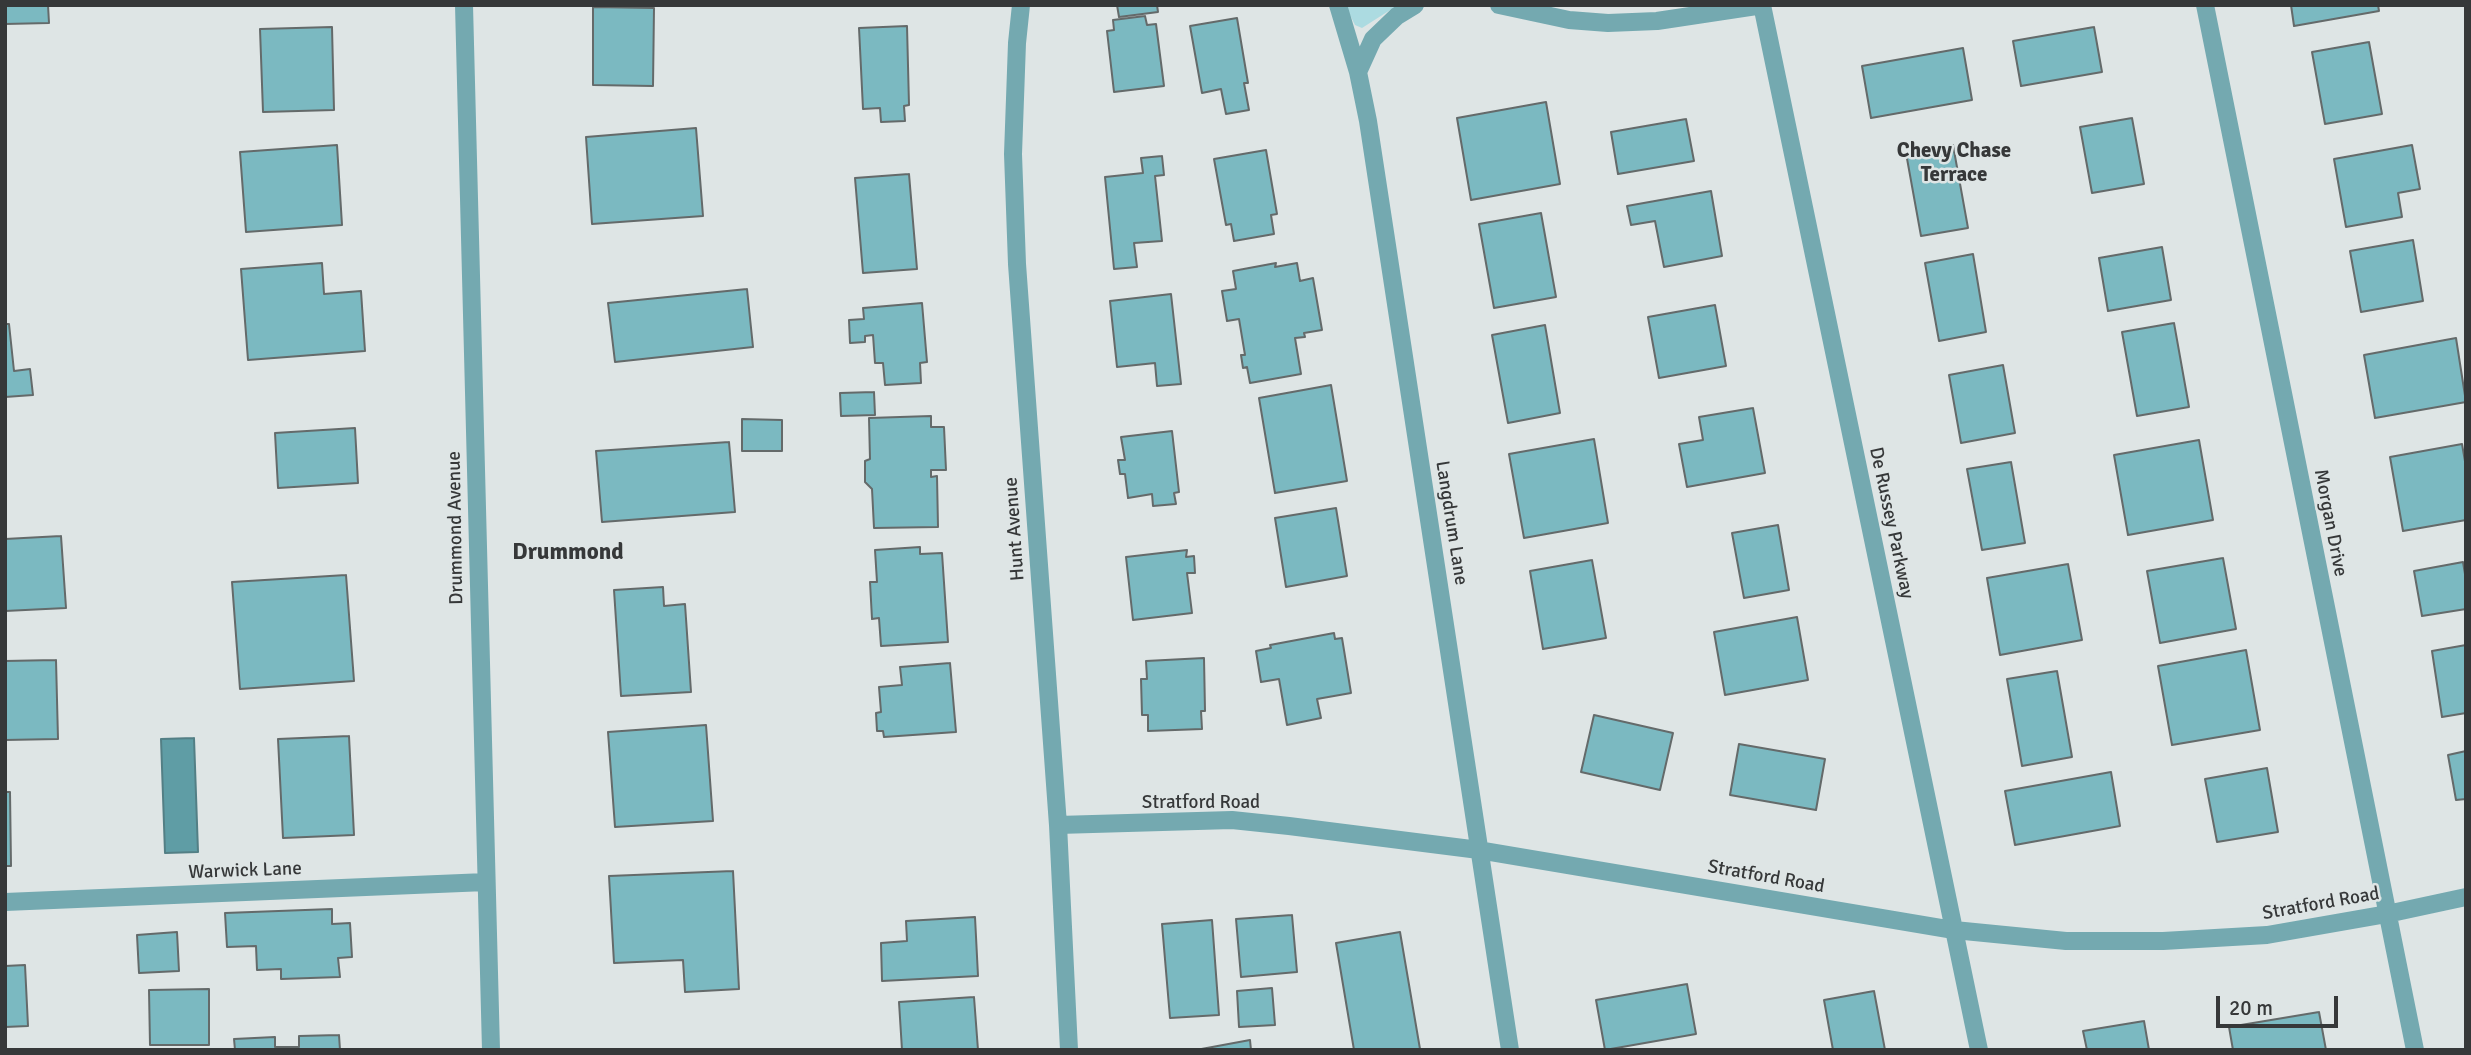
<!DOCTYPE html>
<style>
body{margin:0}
#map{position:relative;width:2471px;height:1055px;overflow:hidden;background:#dee5e5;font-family:Signika,sans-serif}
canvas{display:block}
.frame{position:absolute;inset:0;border:7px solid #363839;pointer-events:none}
.scale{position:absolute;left:2216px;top:996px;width:122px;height:32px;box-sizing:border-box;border:4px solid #363839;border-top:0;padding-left:9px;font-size:21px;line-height:24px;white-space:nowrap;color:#363839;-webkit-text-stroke:5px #dee5e5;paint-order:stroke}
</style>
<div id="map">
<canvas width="2471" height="1055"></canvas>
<div class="frame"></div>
<div class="scale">20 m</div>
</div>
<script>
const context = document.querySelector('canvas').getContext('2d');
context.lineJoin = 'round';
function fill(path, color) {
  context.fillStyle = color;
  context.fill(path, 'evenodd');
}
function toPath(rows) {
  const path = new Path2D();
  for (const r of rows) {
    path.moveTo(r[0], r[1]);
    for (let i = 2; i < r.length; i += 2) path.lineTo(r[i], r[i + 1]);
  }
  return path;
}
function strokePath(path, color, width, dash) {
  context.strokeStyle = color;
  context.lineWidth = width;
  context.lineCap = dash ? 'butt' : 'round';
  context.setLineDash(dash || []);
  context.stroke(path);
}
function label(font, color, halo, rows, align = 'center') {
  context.font = font + ' Signika,sans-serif';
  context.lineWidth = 5;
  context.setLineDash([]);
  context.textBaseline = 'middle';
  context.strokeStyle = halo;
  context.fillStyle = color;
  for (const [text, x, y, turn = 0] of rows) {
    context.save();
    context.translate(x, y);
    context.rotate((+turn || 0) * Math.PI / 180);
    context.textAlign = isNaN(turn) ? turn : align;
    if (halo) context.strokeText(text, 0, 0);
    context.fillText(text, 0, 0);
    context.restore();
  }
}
const green = toPath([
 [1345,5,1398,5,1362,28,1355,25]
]);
const water = toPath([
 [194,738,198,852,165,853,161,739,194,738]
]);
const building = toPath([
 [5,5,48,5,49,23,5,24,5,5],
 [1117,5,1157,5,1158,12,1119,17,1117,5],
 [2291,5,2378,5,2379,11,2294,26,2291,5],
 [593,7,654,8,653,86,593,85,593,7],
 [1145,16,1147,25,1156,24,1164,86,1114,92,1107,31,1114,30,1113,20,1145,16],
 [1237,18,1248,83,1244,83,1249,110,1226,114,1221,89,1202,93,1190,26,1237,18],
 [907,26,909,105,904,106,905,121,881,122,880,108,863,109,859,28,907,26],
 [332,27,334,110,263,112,260,29,332,27],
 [2094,27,2102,72,2021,86,2013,41,2094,27],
 [2369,42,2382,114,2325,124,2312,52,2369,42],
 [1963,48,1972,100,1871,118,1862,66,1963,48],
 [1546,102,1560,184,1471,200,1457,118,1546,102],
 [2132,118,2144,184,2092,193,2080,127,2132,118],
 [1686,119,1694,161,1618,174,1611,132,1686,119],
 [696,128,703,216,592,224,586,137,696,128],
 [337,145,342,225,246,232,240,152,337,145],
 [1953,145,1968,228,1921,236,1906,153,1953,145],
 [2412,145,2420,189,2398,193,2402,217,2346,227,2334,159,2412,145],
 [1266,150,1277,214,1271,215,1274,234,1234,241,1231,224,1226,225,1214,159,1266,150],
 [1162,156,1164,175,1155,176,1162,241,1134,243,1137,267,1114,269,1105,177,1143,173,1141,158,1162,156],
 [909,174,917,269,863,273,855,178,909,174],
 [1711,191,1722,256,1664,267,1655,221,1631,225,1627,206,1711,191],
 [1541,213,1556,297,1494,308,1479,224,1541,213],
 [2413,240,2423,301,2361,312,2350,251,2413,240],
 [2162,247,2171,300,2108,311,2099,258,2162,247],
 [1973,254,1986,332,1939,341,1925,263,1973,254],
 [322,263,324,294,361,291,365,351,248,360,241,269,322,263],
 [1276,263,1275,267,1297,263,1300,281,1313,278,1322,330,1304,333,1305,337,1295,338,1301,374,1250,383,1247,367,1243,368,1241,355,1245,355,1239,319,1227,321,1222,291,1236,289,1233,271,1276,263],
 [747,289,753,347,615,362,608,303,747,289],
 [1171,294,1181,384,1157,386,1155,363,1117,367,1110,301,1171,294],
 [922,303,927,362,920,363,921,383,885,385,883,363,875,363,873,335,865,336,865,342,850,343,849,320,864,319,863,308,922,303],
 [1715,305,1726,366,1659,378,1648,317,1715,305],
 [2174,323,2189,407,2137,416,2122,332,2174,323],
 [5,324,9,324,14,371,30,369,33,395,5,397,5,324],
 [1545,325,1560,413,1508,423,1492,335,1545,325],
 [2456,338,2466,402,2375,418,2364,355,2456,338],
 [2003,365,2015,433,1961,443,1949,375,2003,365],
 [1331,385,1347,481,1275,493,1259,398,1331,385],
 [874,392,875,415,841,416,840,393,874,392],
 [1753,408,1765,473,1687,487,1679,444,1703,440,1699,417,1753,408],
 [931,416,931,427,944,427,946,470,931,470,931,477,937,476,938,527,874,528,872,489,865,482,865,461,870,459,869,418,931,416],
 [742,419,782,420,782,451,742,451,742,419],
 [355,428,358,483,278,488,275,433,355,428],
 [1172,431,1179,492,1174,493,1176,504,1153,506,1152,494,1128,498,1125,474,1120,474,1118,460,1125,460,1121,437,1172,431],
 [1594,439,1608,523,1524,538,1509,454,1594,439],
 [2199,440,2213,520,2128,535,2114,455,2199,440],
 [729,442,735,512,602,522,596,451,729,442],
 [2462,444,2466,467,2466,520,2403,531,2390,457,2462,444],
 [2011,462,2025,543,1982,550,1967,469,2011,462],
 [1336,508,1347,576,1286,587,1275,518,1336,508],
 [1778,525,1789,590,1744,598,1732,533,1778,525],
 [61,536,66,608,5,611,5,539,61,536],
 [920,547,920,554,942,553,948,642,881,646,879,618,872,619,870,582,877,582,875,550,920,547],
 [1187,550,1186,557,1194,556,1195,573,1187,573,1192,613,1133,620,1126,557,1187,550],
 [2223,558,2236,629,2160,643,2147,571,2223,558],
 [1592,560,1606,638,1543,649,1530,571,1592,560],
 [2463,562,2466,580,2466,609,2422,616,2414,571,2463,562],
 [2068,564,2082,640,2000,655,1987,578,2068,564],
 [346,575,354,681,240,689,232,582,346,575],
 [663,587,664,606,685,604,691,692,621,696,614,590,663,587],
 [1797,617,1808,680,1725,695,1714,632,1797,617],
 [1334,633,1335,639,1342,638,1351,693,1317,699,1321,718,1287,725,1279,679,1261,682,1256,651,1271,648,1270,645,1334,633],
 [2466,645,2466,713,2442,717,2432,651,2466,645],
 [2246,650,2260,730,2172,745,2158,666,2246,650],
 [1204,658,1205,711,1201,711,1202,729,1148,731,1148,715,1142,715,1141,679,1147,679,1146,661,1204,658],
 [56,660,58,739,5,740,5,661,56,660],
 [950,663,956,732,884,737,883,731,877,731,876,713,881,712,879,687,902,685,900,667,950,663],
 [2057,671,2072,757,2022,766,2007,679,2057,671],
 [1594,715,1673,733,1660,790,1581,772,1594,715],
 [706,725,713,821,615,827,608,732,706,725],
 [349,736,354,835,283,838,278,739,349,736],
 [1739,744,1825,759,1816,810,1730,795,1739,744],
 [2466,751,2466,799,2456,800,2448,755,2466,751],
 [2267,768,2278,832,2217,842,2205,779,2267,768],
 [2111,772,2120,826,2015,845,2005,791,2111,772],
 [5,792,10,792,11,866,5,866,5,792],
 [733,871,739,989,685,992,683,960,614,963,609,876,733,871],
 [332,909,332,924,350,923,352,957,338,958,340,977,281,979,281,969,257,970,256,946,227,947,225,913,332,909],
 [1292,915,1297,972,1241,977,1236,919,1292,915],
 [975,917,978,976,882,981,881,943,907,941,906,921,975,917],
 [1212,920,1219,1015,1170,1018,1162,924,1212,920],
 [177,932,179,971,139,973,137,935,177,932],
 [1400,932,1420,1049,1354,1050,1336,943,1400,932],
 [25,965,28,1026,5,1027,5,966,25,965],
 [1687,984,1696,1034,1605,1050,1596,1000,1687,984],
 [1272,988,1275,1025,1239,1027,1237,991,1272,988],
 [209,989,209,1045,150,1045,149,990,209,989],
 [1874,991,1885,1050,1833,1050,1824,1000,1874,991],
 [974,997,978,1050,902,1050,899,1002,974,997],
 [2319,1012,2326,1050,2233,1050,2229,1027,2319,1012],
 [2144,1021,2149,1050,2087,1050,2083,1031,2144,1021],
 [339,1035,340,1050,235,1050,234,1039,275,1037,275,1047,299,1047,299,1036,339,1035],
 [1250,1040,1251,1050,1196,1050,1250,1040]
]);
const minor = toPath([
 [464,5,491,1050],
 [1021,5,1017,43,1013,154,1017,264,1058,825,1069,1050],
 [1338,5,1358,72,1368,121,1510,1050],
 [1499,5,1569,20,1608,23,1657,21,1763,5],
 [1762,5,1979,1050],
 [2205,5,2415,1050],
 [1358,72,1373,39,1397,16,1415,5],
 [1058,825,1232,820,1289,826,1479,850,1954,930,2066,941,2163,941,2267,935,2387,914,2466,897],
 [5,902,486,882]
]);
const streetNames = [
 ["Langdrum Lane",1451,523,81],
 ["De Russey Parkway",1891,523,78],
 ["Morgan Drive",2330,523,79],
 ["Drummond Avenue",456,528,-91],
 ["Hunt Avenue",1015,529,-94],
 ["Stratford Road",1201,803],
 ["Warwick Lane",245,871,-2],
 ["Stratford Road",1766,877,10],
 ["Stratford Road",2321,904,-10]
];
const neighbourhoodNames = [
 ["Chevy Chase",1954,151],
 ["Terrace",1954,175]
];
const quarterNames = [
 ["Drummond",568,553]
];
fill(green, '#acdbe1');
fill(water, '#5f9da5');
strokePath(water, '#537f85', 2);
fill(building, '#7bb9c1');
strokePath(building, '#646a6a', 2);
strokePath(minor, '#74a9b0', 18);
label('19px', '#363839', '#dee5e5', streetNames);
label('bold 21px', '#363839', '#dee5e5', neighbourhoodNames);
label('bold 23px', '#363839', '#dee5e5', quarterNames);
</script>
